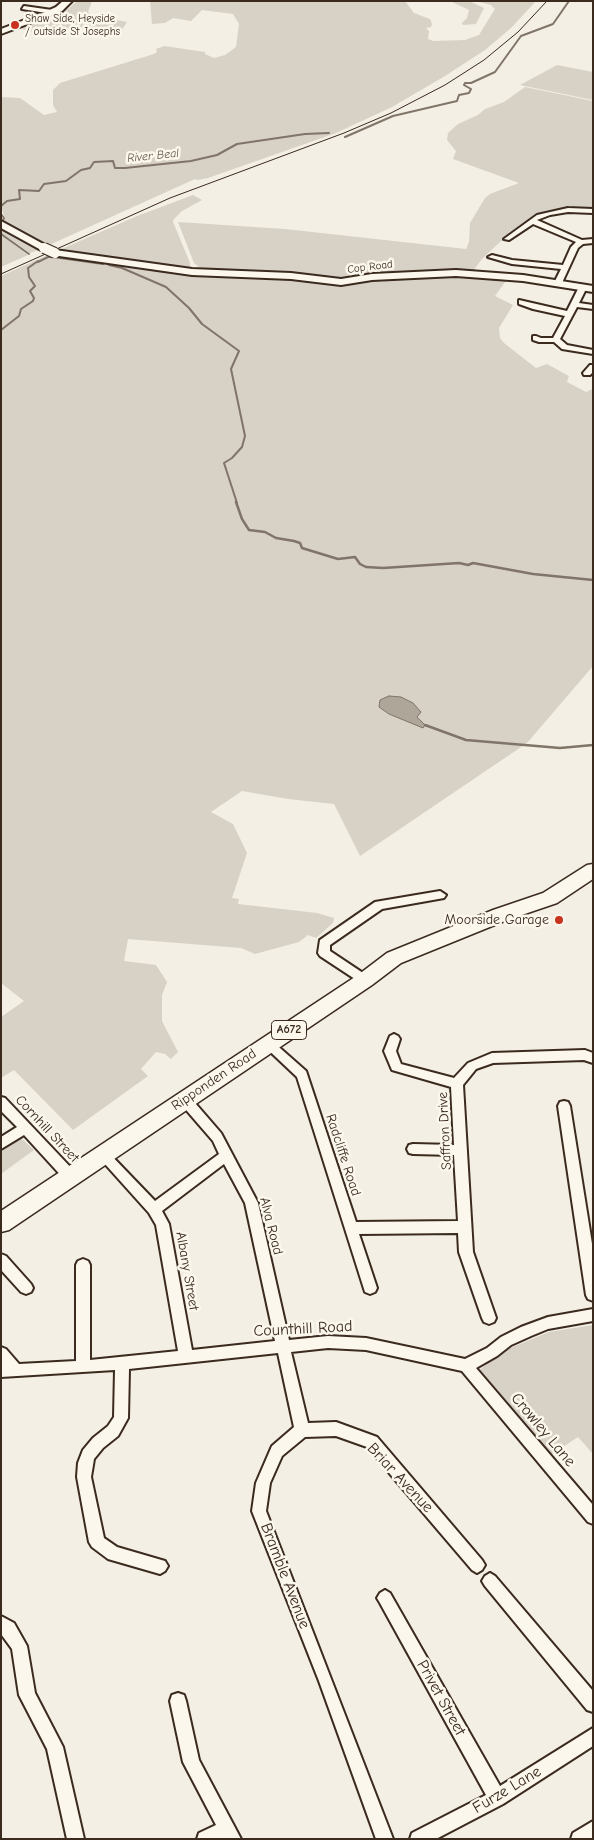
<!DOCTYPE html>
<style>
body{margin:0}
#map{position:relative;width:594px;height:1840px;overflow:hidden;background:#f3efe4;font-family:"Comic Neue",sans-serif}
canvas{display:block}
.frame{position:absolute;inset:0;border:2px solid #3b2a1e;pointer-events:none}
</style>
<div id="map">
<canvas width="594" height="1840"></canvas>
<div class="frame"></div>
</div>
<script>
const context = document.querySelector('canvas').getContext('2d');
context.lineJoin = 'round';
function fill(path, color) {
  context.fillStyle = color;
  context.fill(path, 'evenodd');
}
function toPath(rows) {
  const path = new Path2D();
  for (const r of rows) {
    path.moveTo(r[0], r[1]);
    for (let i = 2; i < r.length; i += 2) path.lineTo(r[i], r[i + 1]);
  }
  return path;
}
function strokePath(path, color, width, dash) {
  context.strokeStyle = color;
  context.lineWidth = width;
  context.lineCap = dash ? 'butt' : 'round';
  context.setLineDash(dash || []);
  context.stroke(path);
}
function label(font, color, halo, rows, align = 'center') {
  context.font = font + ' "Comic Neue",sans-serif';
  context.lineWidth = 5;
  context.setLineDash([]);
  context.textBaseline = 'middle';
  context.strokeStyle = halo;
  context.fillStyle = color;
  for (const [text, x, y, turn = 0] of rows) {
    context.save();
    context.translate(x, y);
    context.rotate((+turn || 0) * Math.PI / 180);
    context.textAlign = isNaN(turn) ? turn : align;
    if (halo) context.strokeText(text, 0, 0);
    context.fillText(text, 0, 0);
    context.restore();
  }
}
const green = toPath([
 [77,1,92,1,88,12,94,16,127,22,121,31,80,28,67,29,42,36,19,28,67,10],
 [150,1,405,1,414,13,430,19,432,24,431,27,426,28,429,31,428,39,433,41,465,40,479,35,495,9,491,5,476,1,536,1,511,28,485,50,445,76,392,107,336,133,208,178,198,180,195,179,47,246,3,223,5,218,1,207,1,97,20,98,44,115,57,112,53,105,53,90,60,83,154,54,157,52,156,49,164,46,205,52,205,54,214,58,225,55,236,47,239,24,233,14,202,10,191,21,173,18,165,23,152,24],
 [450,1,469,1,484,8,476,24,463,25,462,23,467,18,469,10],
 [557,65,593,72,593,100,520,85],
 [525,87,593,101,593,209,564,208,533,217,501,241,482,259,473,271,423,270,341,279,206,269,199,267,194,263,178,222,285,229,466,249,469,242,470,223,485,198,490,194,519,183,453,159,456,151,447,140,448,133,458,124,478,115,485,109,504,102],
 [193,195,202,200,182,211,174,219,173,222,190,263,190,268,187,269,57,251,137,216],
 [1,227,41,249,30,253,1,233],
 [1,235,28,255,1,267],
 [50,254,106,263,291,277,350,284,372,279,427,275,508,278,495,296,513,305,499,328,500,338,504,343,536,368,547,364,569,376,567,382,586,392,593,389,593,666,527,743,360,856,334,804,288,799,242,791,211,812,233,824,247,853,232,898,239,899,238,904,317,913,334,918,333,923,316,938,308,935,299,942,255,954,241,948,128,939,124,961,156,965,167,982,162,995,162,1021,178,1052,171,1059,165,1054,156,1052,141,1069,148,1076,73,1130,14,1070,1,1078,1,1017,24,1001,1,983,1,276],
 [21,1138,34,1150,1,1174,1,1152],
 [593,1325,593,1454,578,1437,551,1455,477,1372,503,1351,549,1332]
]);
const water = toPath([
 [389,696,401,697,413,703,421,712,417,717,425,725,423,728,389,714,379,707,380,700,389,696]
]);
const streamFar1 = toPath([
 [345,137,393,116,457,101,459,95,469,93,471,89,464,85,465,83,471,83,495,72,521,36,553,24,569,1],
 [1,206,7,201,20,199,19,190,39,191,44,184,66,181,81,170,90,168,94,162,113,161,115,168,125,168,191,161,217,155,237,144,305,134,329,133],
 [1,214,4,218,2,222],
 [1,234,29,254],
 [38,262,48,257,53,257,103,264],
 [109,265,122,268,166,287,189,308,202,324,239,351,231,369,245,436,242,447,232,458,224,463,237,503],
 [1,330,19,316,21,309,33,301,34,298,30,291,35,286,29,277,28,268,38,261]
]);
const stream = toPath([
 [236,502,242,519,249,530,265,532,276,538,294,541,300,543,302,548,338,559,355,557,360,564,366,567,383,568,459,563,468,565,473,563,533,574,593,580],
 [425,725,466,740,560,748,593,745]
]);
const minor = toPath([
 [24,6,52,10,55,12,52,14,22,9,24,6],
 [568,208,593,209,593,213,568,212,550,215,537,220,582,240,593,239,593,243,583,244,578,248,561,285,554,283,561,269,512,264,488,257,492,255,512,260,563,265,571,247,576,242,533,224,509,240,504,239,537,215,568,208],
 [580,285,587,287,579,303,593,305,593,309,577,307,560,339,567,345,593,350,593,354,562,349,554,342,539,342,533,340,533,336,536,336,541,338,553,338,565,316,533,309,519,304,519,300,567,311,580,285],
 [590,365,593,365,593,372,590,375,584,375,583,373,590,365],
 [440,891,446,895,444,898,382,909,330,945,330,951,369,977,371,980,369,983,361,983,320,956,318,953,320,940,375,902,440,891],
 [394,1034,398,1036,400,1039,396,1051,401,1064,454,1078,468,1063,492,1053,585,1050,593,1053,593,1063,584,1060,493,1063,476,1069,463,1085,473,1252,496,1318,494,1322,489,1324,484,1322,482,1318,459,1252,458,1233,359,1234,377,1288,375,1292,370,1294,365,1292,297,1077,262,1044,264,1041,268,1039,272,1041,306,1071,356,1222,458,1221,454,1155,413,1154,409,1153,407,1149,409,1145,413,1144,454,1145,451,1087,392,1070,384,1051,390,1036,394,1034],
 [185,1095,189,1096,221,1133,258,1203,289,1340,328,1336,366,1338,465,1359,487,1348,501,1337,521,1327,548,1317,593,1309,593,1321,548,1329,531,1336,511,1345,497,1356,476,1368,593,1505,593,1524,588,1522,462,1371,366,1350,328,1348,291,1352,308,1423,336,1422,377,1437,482,1560,485,1565,482,1570,477,1573,472,1570,367,1447,336,1436,305,1437,282,1456,270,1483,266,1511,393,1839,376,1839,319,1681,252,1511,256,1483,272,1446,294,1427,278,1353,129,1369,128,1418,118,1436,103,1448,94,1459,91,1477,104,1538,117,1547,165,1561,168,1566,165,1571,160,1574,108,1559,92,1547,89,1542,77,1477,78,1463,83,1450,93,1438,108,1426,114,1417,115,1370,1,1377,1,1347,6,1349,19,1364,76,1361,76,1265,78,1261,83,1259,88,1261,90,1265,90,1360,178,1351,156,1225,149,1213,96,1154,98,1150,102,1149,106,1150,155,1201,219,1154,213,1141,181,1104,179,1100,181,1096,185,1095],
 [224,1164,245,1203,275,1341,192,1350,169,1224,162,1211,224,1164],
 [1,1097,5,1098,76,1173,77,1177,76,1181,71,1182,66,1181,24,1135,1,1149,1,1137,17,1127,1,1111,1,1097],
 [564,1101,568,1102,570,1106,593,1250,593,1301,588,1299,586,1295,558,1106,560,1102,564,1101],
 [1,1254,6,1256,31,1284,33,1288,31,1292,26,1294,21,1292,1,1270,1,1254],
 [490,1573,495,1576,593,1691,593,1712,587,1710,485,1586,482,1581,485,1576,490,1573],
 [385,1590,390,1593,500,1786,593,1728,593,1746,503,1804,436,1839,410,1839,412,1833,486,1795,380,1603,377,1598,380,1593,385,1590],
 [1,1616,14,1623,27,1646,35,1693,63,1747,84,1839,67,1839,47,1749,19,1695,12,1649,1,1634,1,1616],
 [178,1693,184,1695,186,1701,199,1760,241,1839,197,1839,199,1833,216,1825,183,1762,170,1701,172,1695,178,1693],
 [593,1821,593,1839,571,1839,573,1833,593,1821]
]);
const tertiary = toPath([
 [1,221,47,246,49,248,47,250,41,250,1,228,1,221],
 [55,250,192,269,291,273,341,279,372,274,456,270,523,275,593,286,593,292,523,281,456,276,372,280,341,285,291,279,192,275,52,255,52,251,55,250]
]);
const secondary = toPath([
 [63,1,72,1,62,11,1,34,1,29,43,13,56,7,63,1]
]);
const primary = toPath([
 [593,864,593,879,557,903,507,920,401,963,372,985,9,1230,1,1232,1,1211,358,975,387,953,493,910,543,893,587,865,593,864]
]);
const tram = toPath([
 [1,274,170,198,344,133,391,113,445,85,484,60,518,32,547,1]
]);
const tertiaryBridge = toPath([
 [44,248,55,253]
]);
const markers = [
 [15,25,5,"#c8321e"],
 [559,920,5,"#c8321e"]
];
const farPoinames = [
 ["Shaw Side, Heyside",25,19],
 ["/ outside St Josephs",25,32]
];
const farStreetnames = [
 ["Cop Road",370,267,-7]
];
const farWaternames = [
 ["River Beal",153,156,-6]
];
const shields = [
 [289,1030,35]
];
const shieldNames = [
 ["A672",289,1030]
];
const poiNames = [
 ["Moorside Garage",549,920]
];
const streetNames = [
 ["Ripponden Road",214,1080,-34],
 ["Cornhill Street",47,1129,47],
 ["Saffron Drive",445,1131,-93],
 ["Radcliffe Road",343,1155,72],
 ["Alva Road",271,1226,76],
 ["Albany Street",187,1271,80]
];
const nearStreetnames = [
 ["Counthill Road",303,1329,-3],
 ["Crowley Lane",543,1430,50],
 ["Briar Avenue",400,1478,47],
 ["Bramble Avenue",285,1576,69],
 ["Privet Street",441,1698,61],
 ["Furze Lane",507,1790,-31]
];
fill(green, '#d8d1c6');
fill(water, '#afa69a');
strokePath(water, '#817468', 1);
strokePath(streamFar1, '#817468', 2);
strokePath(stream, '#817468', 2.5);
strokePath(minor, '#3b2a1e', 4);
strokePath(tertiary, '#3b2a1e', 4);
strokePath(secondary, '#3b2a1e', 4);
strokePath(primary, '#3b2a1e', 3);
fill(minor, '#fbf7ec');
fill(tertiary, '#fbf7ec');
fill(secondary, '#fbf7ec');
fill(primary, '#fbf7ec');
strokePath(tram, '#3b2a1e', 1);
strokePath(tertiaryBridge, '#3b2a1e', 12, []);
strokePath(tertiaryBridge, '#fbf7ec', 10);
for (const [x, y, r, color] of markers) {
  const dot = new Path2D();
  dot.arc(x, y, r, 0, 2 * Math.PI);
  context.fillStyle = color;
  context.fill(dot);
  strokePath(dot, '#fbf7ec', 2);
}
label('11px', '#3b2a1e', '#fbf7ec', farPoinames, 'left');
label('11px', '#3b2a1e', '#fbf7ec', farStreetnames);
label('italic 12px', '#645549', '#fbf7ec', farWaternames);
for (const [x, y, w] of shields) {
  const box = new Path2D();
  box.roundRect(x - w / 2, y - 9.5, w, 19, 4);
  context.fillStyle = '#fbf7ec';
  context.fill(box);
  strokePath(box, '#3b2a1e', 1);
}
label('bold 12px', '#3b2a1e', null, shieldNames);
label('14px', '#3b2a1e', '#fbf7ec', poiNames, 'right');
label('14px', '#3b2a1e', '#fbf7ec', streetNames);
label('16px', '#3b2a1e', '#fbf7ec', nearStreetnames);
</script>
